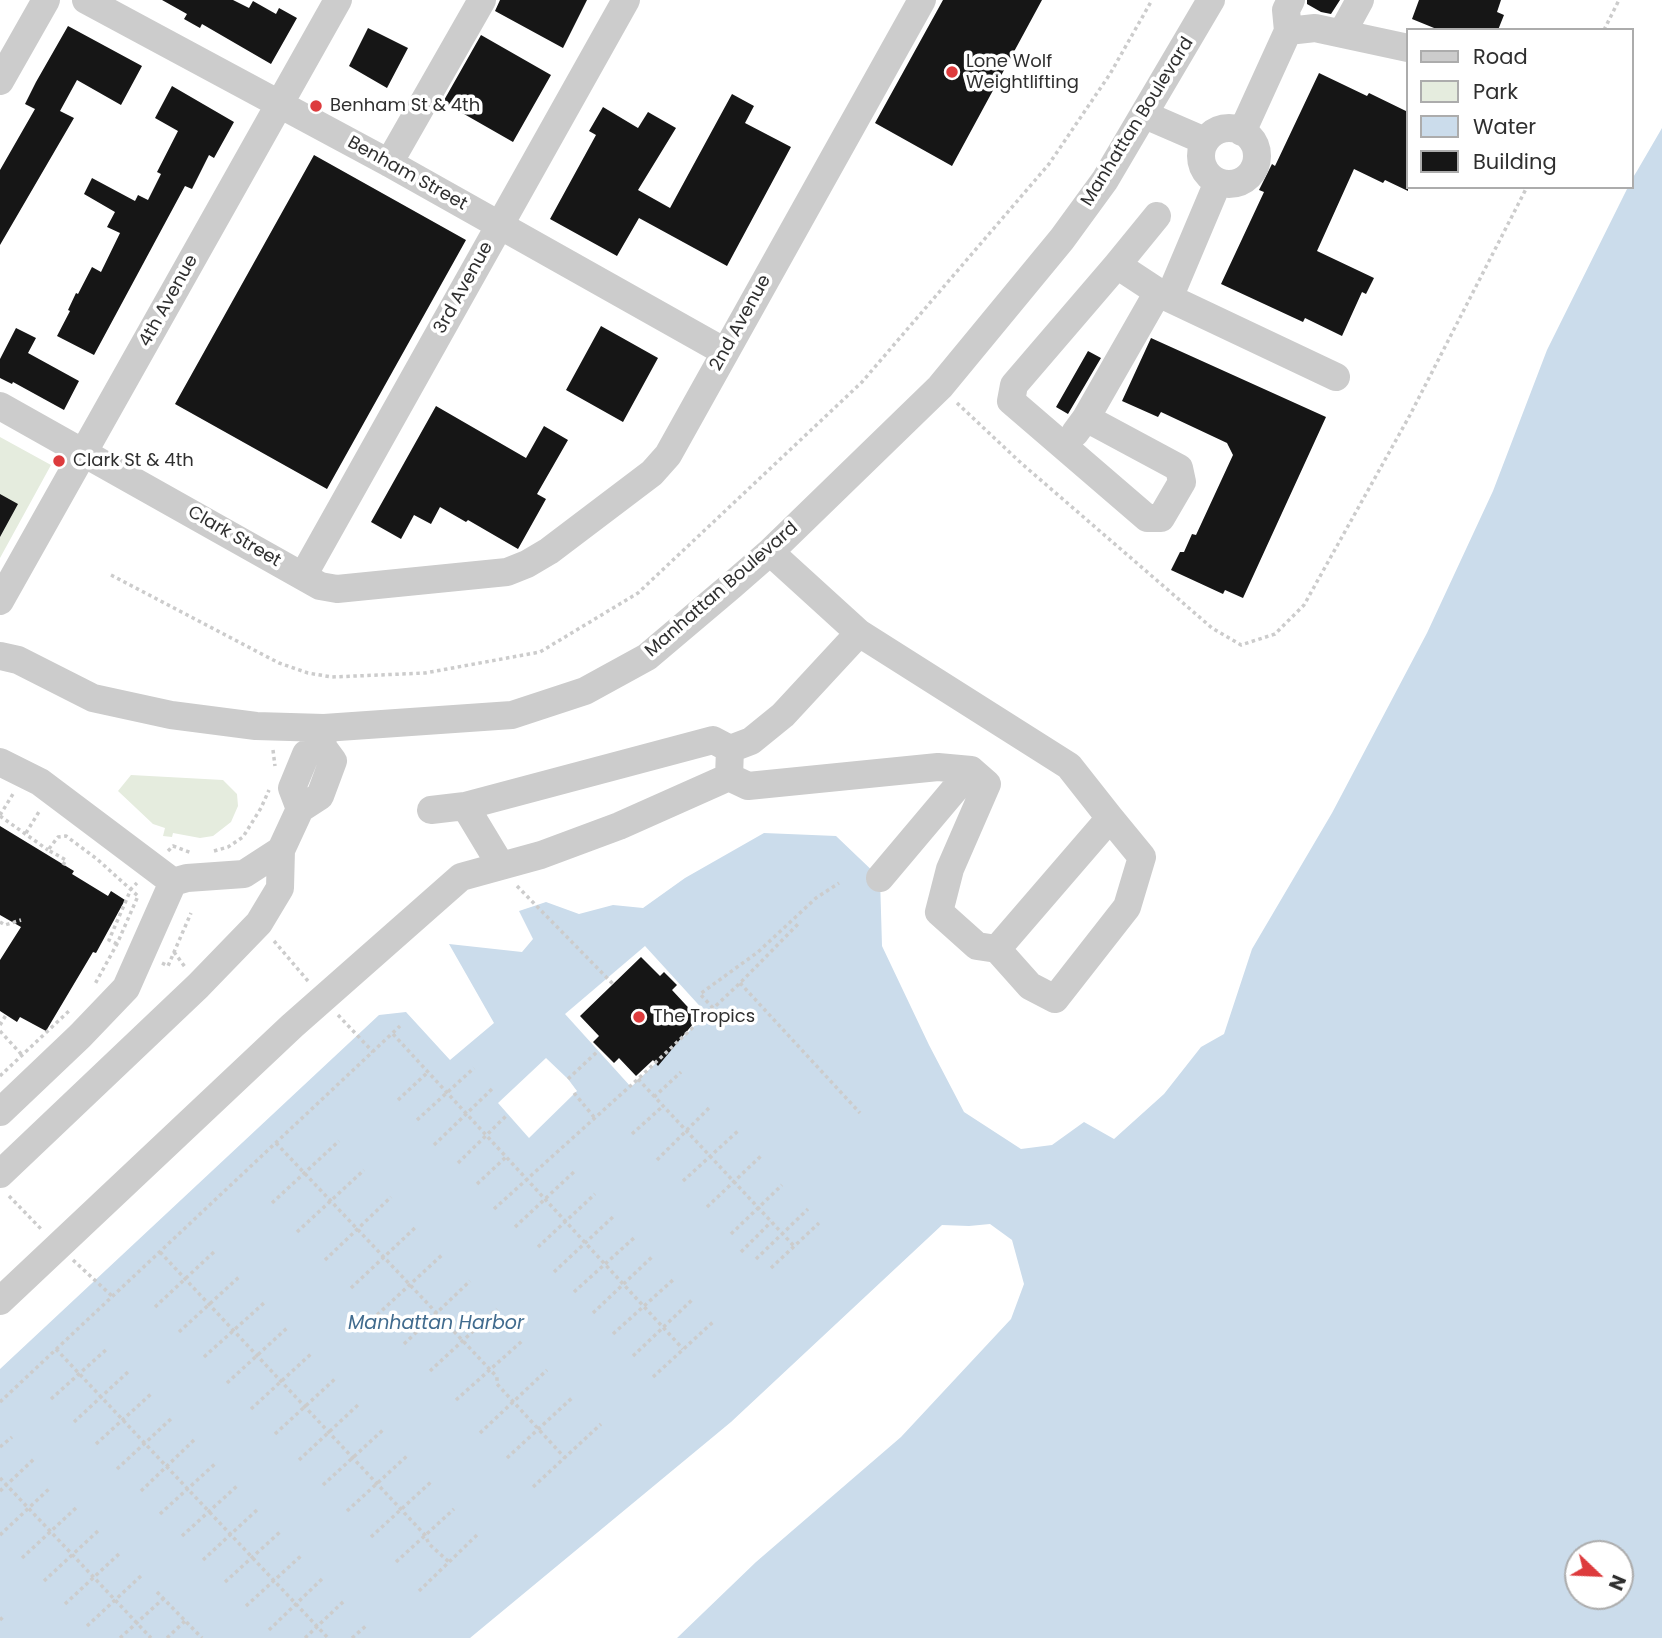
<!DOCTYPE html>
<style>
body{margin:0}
#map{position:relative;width:1662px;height:1638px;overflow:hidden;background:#fff;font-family:Poppins,sans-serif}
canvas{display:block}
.legend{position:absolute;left:1406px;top:28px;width:228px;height:161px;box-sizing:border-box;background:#fff;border:2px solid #acacac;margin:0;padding:9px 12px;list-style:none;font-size:21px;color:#2f2f2f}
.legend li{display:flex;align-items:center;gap:14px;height:35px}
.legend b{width:35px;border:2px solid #acacac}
.north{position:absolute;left:1564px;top:1540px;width:70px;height:70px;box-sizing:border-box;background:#fff;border:2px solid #acacac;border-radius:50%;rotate:113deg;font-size:19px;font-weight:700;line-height:28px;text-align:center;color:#2f2f2f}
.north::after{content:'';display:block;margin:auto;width:24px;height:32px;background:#dd3b3d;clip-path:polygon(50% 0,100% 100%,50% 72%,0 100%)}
</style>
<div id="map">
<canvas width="1662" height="1638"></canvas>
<ul class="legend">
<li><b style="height:9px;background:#ccc"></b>Road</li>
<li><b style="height:19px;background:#e5ecde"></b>Park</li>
<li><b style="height:19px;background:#cbdceb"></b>Water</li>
<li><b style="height:19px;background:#161616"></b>Building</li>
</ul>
<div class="north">N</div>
</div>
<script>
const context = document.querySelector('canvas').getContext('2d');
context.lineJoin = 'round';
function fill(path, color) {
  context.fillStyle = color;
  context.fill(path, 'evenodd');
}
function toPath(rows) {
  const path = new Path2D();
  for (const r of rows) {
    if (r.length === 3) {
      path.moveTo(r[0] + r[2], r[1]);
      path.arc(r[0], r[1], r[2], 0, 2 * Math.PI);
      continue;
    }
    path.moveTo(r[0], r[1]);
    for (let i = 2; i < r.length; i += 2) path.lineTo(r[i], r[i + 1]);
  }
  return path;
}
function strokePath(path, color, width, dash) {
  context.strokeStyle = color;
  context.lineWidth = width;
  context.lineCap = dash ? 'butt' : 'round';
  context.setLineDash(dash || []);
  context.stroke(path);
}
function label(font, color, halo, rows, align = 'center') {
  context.font = font + ' Poppins,sans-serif';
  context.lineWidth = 7;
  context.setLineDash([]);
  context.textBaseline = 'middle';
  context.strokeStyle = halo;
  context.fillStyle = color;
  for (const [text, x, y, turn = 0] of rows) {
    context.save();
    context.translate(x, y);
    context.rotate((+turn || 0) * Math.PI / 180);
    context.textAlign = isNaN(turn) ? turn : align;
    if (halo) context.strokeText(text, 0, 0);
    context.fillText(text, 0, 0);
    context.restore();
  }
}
const green = toPath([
 [0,437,51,465,0,558],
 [131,775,223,780,237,794,238,806,231,822,213,836,200,838,173,833,172,837,163,836,165,828,153,824,118,791]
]);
const water = toPath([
 [1662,128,1662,1638,677,1638,756,1562,901,1437,1011,1319,1024,1284,1012,1240,990,1224,969,1226,942,1225,731,1422,470,1638,0,1638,0,1369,379,1015,406,1012,450,1060,494,1023,449,944,522,952,533,939,519,911,546,902,579,914,613,905,643,908,685,878,764,833,836,836,880,878,882,946,929,1045,964,1112,1021,1149,1052,1145,1084,1122,1114,1139,1164,1094,1201,1047,1224,1034,1252,949,1332,813,1427,633,1493,491,1547,350,1628,187,1632,187,1632,179,1637,171],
 [1578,1554,1620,1554,1620,1596,1578,1596]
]);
const pier = toPath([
 [645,946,707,1014,631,1087,565,1014],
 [546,1058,568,1079,577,1091,529,1138,498,1103]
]);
const building = toPath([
 [162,0,233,0,249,8,253,1,276,14,279,8,297,18,271,64,202,24,200,28,184,19,187,14],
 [500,0,587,0,563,48,495,11],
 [943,0,1042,0,952,166,875,123],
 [1307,0,1340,0,1331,14,1321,12,1307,4],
 [1419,0,1501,0,1497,12,1504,15,1498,30,1439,30,1412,19],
 [68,26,142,66,121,105,77,80,60,111,74,118,0,245,0,170,35,109,25,104,36,82],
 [368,28,408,48,387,88,349,66],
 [481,35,551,75,513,142,443,102],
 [1319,73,1367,96,1369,93,1408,112,1408,191,1385,180,1383,183,1354,169,1317,251,1374,278,1366,294,1362,292,1342,336,1305,318,1303,322,1221,284,1264,192,1259,190,1272,164,1275,166],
 [172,86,234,122,214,158,209,155,192,189,185,186,94,355,57,336,70,311,68,310,76,293,78,294,92,267,101,272,120,233,107,227,115,212,84,194,92,178,135,201,138,195,148,200,161,174,157,172,178,131,155,118],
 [732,94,754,106,745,123,791,147,727,266,639,218,617,256,550,219,596,135,589,131,603,107,638,128,648,112,676,128,638,190,670,208],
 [314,155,466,240,327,489,175,404],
 [601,326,658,358,623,422,566,390],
 [16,328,36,338,28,353,79,381,64,410,13,382,12,384,0,378,0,359],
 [1151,338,1326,417,1243,598,1225,590,1223,594,1171,570,1180,552,1184,552,1192,534,1196,535,1233,455,1227,443,1161,412,1158,417,1122,401],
 [1088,351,1101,358,1068,414,1056,407],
 [436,406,526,458,544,426,568,440,537,494,546,499,518,549,468,520,466,522,440,507,431,524,414,515,401,539,371,522],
 [0,494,18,504,0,537],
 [0,826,74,871,72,874,108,896,111,891,125,900,96,953,93,952,46,1031,20,1017,17,1022,0,1011,0,960,21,927,0,915],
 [641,957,660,976,664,972,677,985,672,990,698,1018,658,1066,653,1060,636,1076,619,1058,614,1063,593,1042,599,1036,580,1016]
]);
const path = toPath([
 [1604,30,1619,0],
 [957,403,1021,463,1212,628,1241,645,1275,634,1304,605,1410,415,1527,187],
 [111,575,279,663,308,673,332,677,425,673,540,652,638,593,862,382,1049,164,1110,74,1152,0],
 [273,750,275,766],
 [0,815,13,794],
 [0,816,48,850],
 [26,833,40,810],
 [168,851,173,846,192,853],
 [214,851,228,847,243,837,261,808,269,790],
 [63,865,66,860,48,850,58,837,66,836,97,859,138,896,117,944,95,984],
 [517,886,613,984],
 [0,922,5,925,21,920],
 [274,941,308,981],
 [117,944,109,940,131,889,137,883],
 [174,952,185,967],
 [162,963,168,966,191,913],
 [740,983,860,1113],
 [713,1008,700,994,758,952,816,898,839,883],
 [338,1015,373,1052],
 [0,1025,6,1015],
 [0,1031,22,1055],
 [393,1034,683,1349],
 [0,1076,70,1010],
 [568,1079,598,1051],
 [638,1079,794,1246],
 [574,1093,594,1117],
 [654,1097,681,1072],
 [398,1100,428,1072],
 [417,1120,474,1068],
 [632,1134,663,1106],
 [276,1143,497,1377,497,1384,565,1458],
 [434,1145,492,1089],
 [657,1160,711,1106],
 [458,1163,507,1115],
 [683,1181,738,1131],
 [477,1184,506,1157],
 [9,1196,43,1231],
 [272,1203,339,1141],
 [707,1207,761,1156],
 [494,1209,638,1079,740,983,799,923],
 [515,1227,576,1170],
 [297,1232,364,1170],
 [731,1234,782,1185],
 [538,1247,595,1194],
 [160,1252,425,1535,429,1544,449,1562],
 [741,1252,771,1222],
 [756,1259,808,1209],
 [73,1260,113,1297],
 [325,1260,391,1197],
 [771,1268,819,1223],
 [554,1272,615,1215],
 [351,1288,417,1226],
 [574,1292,635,1237],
 [155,1307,215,1251],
 [593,1313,653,1256],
 [377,1315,443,1254],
 [179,1332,239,1277],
 [613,1334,674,1279],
 [404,1344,470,1281],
 [56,1349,328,1638],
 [633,1356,693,1299],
 [204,1357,264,1303],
 [430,1371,497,1309],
 [653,1377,713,1322],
 [227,1383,287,1328],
 [51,1399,108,1348],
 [456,1400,522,1341],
 [0,1402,400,1026],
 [251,1409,312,1353],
 [74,1422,129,1371],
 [480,1433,547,1370],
 [275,1434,336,1378],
 [96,1444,151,1394],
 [0,1447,12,1437],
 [507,1458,573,1397],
 [299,1460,360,1403],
 [117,1469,173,1417],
 [0,1478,151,1638],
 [323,1485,384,1429],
 [533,1487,601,1424],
 [0,1491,34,1459],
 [141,1491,194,1440],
 [347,1511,408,1455],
 [160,1514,216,1463],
 [0,1535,51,1487],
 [182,1536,237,1486],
 [371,1537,432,1481],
 [22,1558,77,1507],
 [203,1560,258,1509],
 [396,1562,454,1509],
 [44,1581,99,1530],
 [225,1582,280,1532],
 [419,1591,478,1534],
 [157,1592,202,1638],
 [65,1604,120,1553],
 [246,1606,302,1555],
 [0,1620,4,1616],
 [87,1626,142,1575],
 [269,1630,323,1578],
 [120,1638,164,1598],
 [167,1638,185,1621],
 [305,1638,344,1601],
 [352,1638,367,1625]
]);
const minor = toPath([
 [86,0,389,163,725,352],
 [1288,31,1286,10,1291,0],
 [1342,33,1360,0],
 [0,81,46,0],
 [1145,115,1205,141],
 [1229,156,28],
 [1242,132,1288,31,1315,28,1408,48],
 [389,163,482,0],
 [1218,182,1169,298,1336,377],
 [1117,265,1157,216],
 [0,406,320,586,337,589,507,572,527,564,549,551,652,473,668,455,922,0],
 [1086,418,1179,468,1182,482,1161,518,1147,518,1011,401,1014,385,1117,265,1158,292],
 [1075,433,1086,418,1158,292,1169,298],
 [303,576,626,0],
 [0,601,338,0],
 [0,656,18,660,93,698,171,715,256,726,324,728,512,715,585,691,647,657,731,586,770,552,940,387,1062,239,1105,180,1211,0],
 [730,749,751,741,783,715,859,633],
 [0,762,40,782,173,882],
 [465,806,500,864],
 [300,809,292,788,306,754,322,746],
 [431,810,465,806,713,740,730,749,729,777,748,786,938,767,971,770,987,784,950,869,939,912,977,946,997,949,1110,818,1069,766,859,633,770,552],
 [281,850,300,809,320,796,333,761,322,746,324,728],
 [880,878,971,770],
 [997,949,1030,986,1055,999,1127,907,1142,857,1110,818],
 [0,1112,80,1036,126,988,173,882,187,878,244,874,281,850,280,888,259,923,198,986,0,1174],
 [0,1301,292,1026,461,877,541,855,619,826,729,777]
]);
const markers = [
 [952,72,7,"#dd3b3d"],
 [316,106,7,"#dd3b3d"],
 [59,461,7,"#dd3b3d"],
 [639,1017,7,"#dd3b3d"]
];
const poiNames = [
 ["Lone Wolf",966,62],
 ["Weightlifting",966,83],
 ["Benham St & 4th",330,106],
 ["Clark St & 4th",73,461],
 ["The Tropics",653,1017]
];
const streetNames = [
 ["Manhattan Boulevard",1138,122,-58],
 ["Benham Street",407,174,29],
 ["3rd Avenue",464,288,-61],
 ["4th Avenue",169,301,-61],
 ["2nd Avenue",741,323,-61],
 ["Clark Street",234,537,30],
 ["Manhattan Boulevard",722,590,-41]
];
const waterNames = [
 ["Manhattan Harbor",436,1324]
];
fill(green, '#e5ecde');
fill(water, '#cbdceb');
fill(pier, '#fff');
fill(building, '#161616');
strokePath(path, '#ccc', 3.5, [3.5, 3.5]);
strokePath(minor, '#ccc', 28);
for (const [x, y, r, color] of markers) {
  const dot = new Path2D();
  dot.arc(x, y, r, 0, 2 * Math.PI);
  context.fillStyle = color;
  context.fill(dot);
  strokePath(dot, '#fff', 2.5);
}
label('18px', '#2f2f2f', '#fff', poiNames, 'left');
label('18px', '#2f2f2f', '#fff', streetNames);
label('italic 19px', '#416b8e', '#fff', waterNames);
</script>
